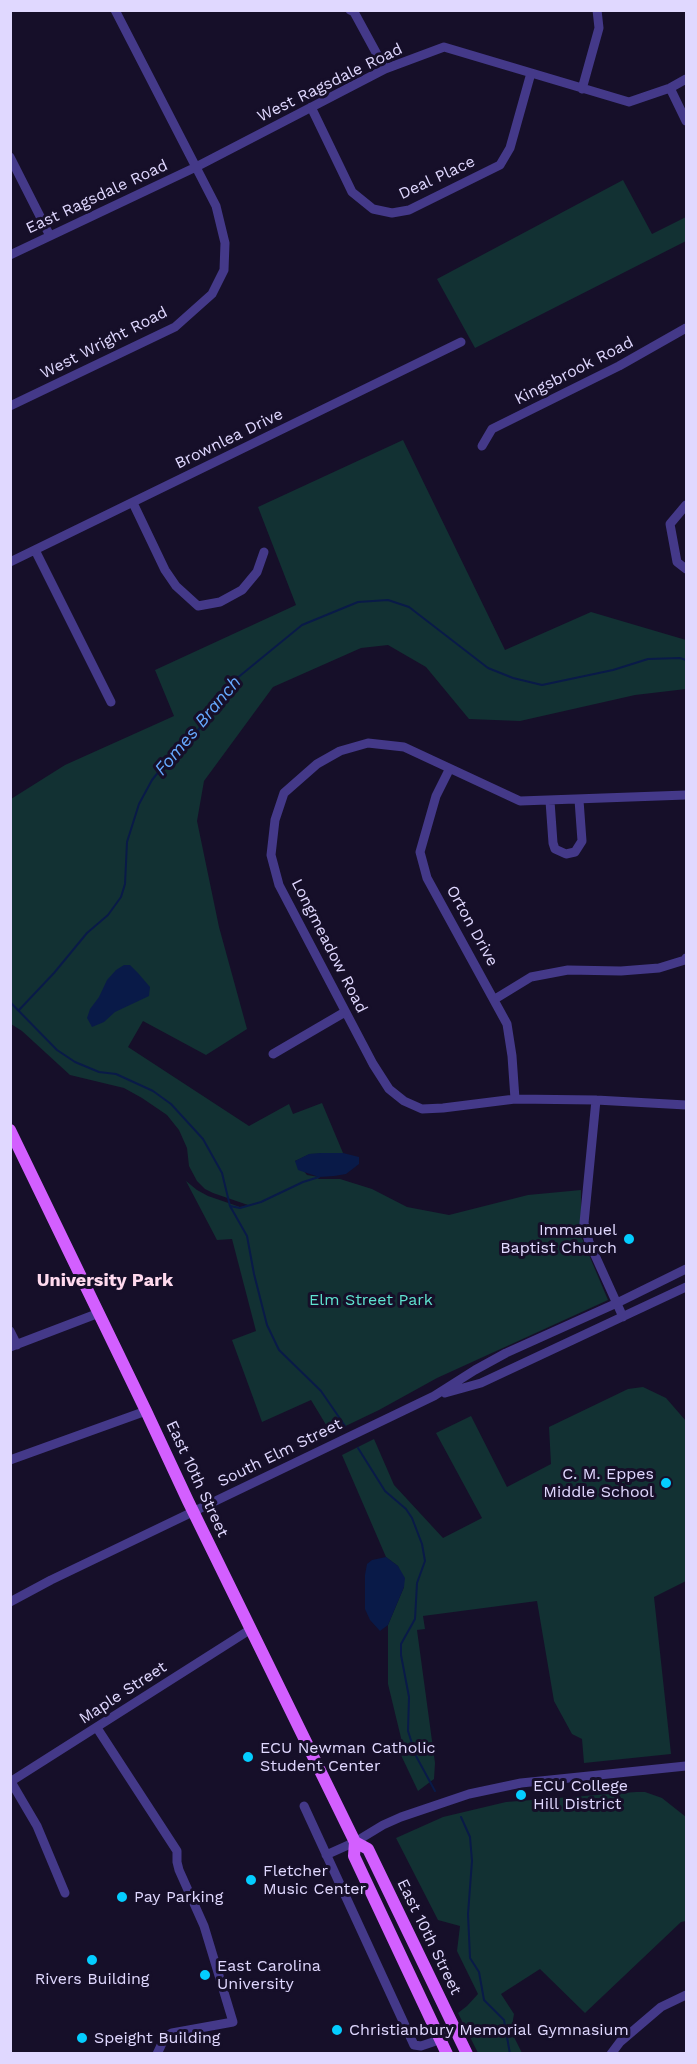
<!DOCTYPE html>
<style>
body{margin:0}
#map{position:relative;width:697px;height:2064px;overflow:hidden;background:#160f29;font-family:"Work Sans",sans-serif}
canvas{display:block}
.frame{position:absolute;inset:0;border:12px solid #e0d8ff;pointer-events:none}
</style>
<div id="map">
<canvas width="697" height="2064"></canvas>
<div class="frame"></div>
</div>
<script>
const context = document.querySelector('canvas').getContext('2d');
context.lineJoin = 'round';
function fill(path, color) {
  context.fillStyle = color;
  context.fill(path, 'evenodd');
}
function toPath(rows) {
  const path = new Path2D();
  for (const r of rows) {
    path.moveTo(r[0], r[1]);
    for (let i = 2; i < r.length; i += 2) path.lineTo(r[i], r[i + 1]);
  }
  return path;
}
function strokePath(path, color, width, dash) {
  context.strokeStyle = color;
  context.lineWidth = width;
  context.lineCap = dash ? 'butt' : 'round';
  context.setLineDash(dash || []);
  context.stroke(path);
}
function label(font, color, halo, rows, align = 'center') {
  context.font = font + ' "Work Sans",sans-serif';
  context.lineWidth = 6;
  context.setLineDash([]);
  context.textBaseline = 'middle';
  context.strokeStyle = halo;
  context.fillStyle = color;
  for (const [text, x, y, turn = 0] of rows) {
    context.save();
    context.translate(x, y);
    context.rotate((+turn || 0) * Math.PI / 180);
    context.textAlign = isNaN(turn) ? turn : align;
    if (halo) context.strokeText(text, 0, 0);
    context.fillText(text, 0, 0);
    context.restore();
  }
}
const green = toPath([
 [623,180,652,234,686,217,686,241,475,348,437,279],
 [403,440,505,650,591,612,686,640,686,689,635,695,520,721,469,719,426,667,388,645,361,648,273,687,204,781,197,821,219,927,247,1029,206,1055,143,1021,128,1047,249,1126,289,1104,293,1114,322,1103,343,1153,310,1154,295,1161,307,1175,319,1177,318,1179,340,1179,372,1189,407,1207,449,1215,528,1195,581,1190,581,1236,608,1300,437,1378,379,1410,331,1433,311,1400,262,1422,232,1340,256,1331,232,1239,217,1240,186,1181,197,1190,208,1196,240,1207,248,1205,213,1193,205,1189,197,1181,189,1166,187,1148,179,1130,167,1115,142,1098,124,1088,70,1075,22,1031,11,1024,11,799,65,765,174,716,155,670,296,605,258,507],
 [643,1387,666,1398,686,1421,686,1581,654,1597,671,1754,584,1763,582,1739,572,1734,554,1701,537,1601,423,1616,425,1629,417,1630,435,1763,434,1779,418,1791,400,1753,402,1742,388,1684,388,1625,404,1587,398,1566,386,1557,342,1455,374,1439,394,1485,443,1538,482,1518,436,1433,471,1416,507,1487,551,1464,549,1427,628,1389],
 [636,1792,645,1792,662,1798,686,1817,686,1921,681,1922,585,2013,540,1969,501,1994,514,2014,511,2031,522,2053,478,2053,458,2013,467,2006,478,1994,457,1951,460,1926,438,1920,396,1838,443,1817,506,1802]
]);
const water = toPath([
 [124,965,130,965,138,973,150,987,149,996,115,1012,104,1022,92,1027,87,1018,90,1009,99,997,107,980,116,970],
 [321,1153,343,1153,359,1157,359,1164,346,1174,334,1176,319,1177,298,1170,295,1161,309,1154],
 [386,1557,398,1566,405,1578,404,1587,388,1625,380,1631,370,1620,365,1609,365,1575,367,1564,372,1560]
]);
const stream = toPath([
 [10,1002,57,1050,75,1062,99,1072,116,1074,153,1091,171,1104,203,1139,222,1173,230,1206,247,1236,254,1274,267,1325,279,1350,321,1391,345,1426],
 [19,1010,54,973,87,933,108,915,121,897,125,884,127,842,139,804,152,780,177,749,198,730,215,709,236,679,302,625,358,602,388,600,409,607,488,668,513,678,542,685,613,670,648,659,680,658,686,660],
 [230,1206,240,1208,261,1202,303,1182,319,1177],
 [358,1448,385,1491,406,1509,412,1518,422,1544,425,1561,417,1583,415,1619,401,1644,401,1655,409,1697,408,1731,416,1756,435,1791],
 [461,1817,470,1837,472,1861,468,1914,470,1958,479,1972,484,2000,504,2020,510,2054]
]);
const minor = toPath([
 [350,10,354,12,385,69],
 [670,88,686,121],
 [582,89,599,28,597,10],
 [311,107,352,192,373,209,392,213,409,210,500,165,510,148,531,73],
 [10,157,50,236],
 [10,255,196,167,385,69,444,47,629,102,670,88,686,79],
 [10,406,175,327,212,294,224,270,225,243,216,206,115,10],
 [482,446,492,429,619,366,686,328],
 [133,503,165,570,176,586,198,606,220,602,242,590,257,572,264,552],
 [686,505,670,524,677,562,686,569],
 [35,550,111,702],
 [10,562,461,342],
 [449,770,436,796,420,852,427,878,507,1024,512,1056,515,1099],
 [686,795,520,801,404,747,368,743,340,751,317,764,284,793,275,820,271,855,279,885,373,1064,389,1089,404,1101,422,1109,443,1108,515,1099,596,1100,686,1105],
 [550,801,553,843,555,849,566,854,575,852,582,841,579,800],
 [495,999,531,977,568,970,621,971,659,968,685,960,686,958],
 [273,1054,345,1012],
 [596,1100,584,1223,589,1242,623,1317],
 [10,1331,17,1345],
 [10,1347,99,1313],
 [445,1393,481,1383,686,1287],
 [10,1460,146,1411],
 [10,1602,51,1580,434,1396,475,1370,506,1353,617,1303,686,1269],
 [97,1728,177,1851,177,1862,179,1870,204,1926,233,2022,172,2033,165,2037,157,2054],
 [10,1780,37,1826,65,1893],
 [10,1782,251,1629],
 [304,1806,414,2045,421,2046,433,2042,454,2027],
 [326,1855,355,1842,383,1825,401,1817,469,1794,521,1783,686,1766],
 [611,2054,620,2042,661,2007,686,1995]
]);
const major = toPath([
 [10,1130,146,1411,188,1501,355,1842,354,1856,447,2054],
 [355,1842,368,1849,467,2054]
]);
const markers = [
 [629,1239,6,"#04cdff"],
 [666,1483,6,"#04cdff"],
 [248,1757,6,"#04cdff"],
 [521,1795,6,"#04cdff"],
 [251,1880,6,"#04cdff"],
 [122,1897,6,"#04cdff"],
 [92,1960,6,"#04cdff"],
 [205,1975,6,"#04cdff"],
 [337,2030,6,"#04cdff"],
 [82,2038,6,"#04cdff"]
];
const streetNames = [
 ["West Ragsdale Road",330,83,-26],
 ["Deal Place",437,178,-25],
 ["East Ragsdale Road",97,197,-25],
 ["West Wright Road",104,343,-27],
 ["Kingsbrook Road",574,371,-27],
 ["Brownlea Drive",229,439,-26],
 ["Orton Drive",472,926,61],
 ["Longmeadow Road",329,946,63],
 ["South Elm Street",280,1453,-26],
 ["East 10th Street",197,1479,65],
 ["Maple Street",123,1693,-33],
 ["East 10th Street",429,1937,64]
];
const poiNames = [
 ["Immanuel",617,1230,"right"],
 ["Baptist Church",617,1248,"right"],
 ["C. M. Eppes",654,1474,"right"],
 ["Middle School",654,1492,"right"],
 ["ECU Newman Catholic",260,1748],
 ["Student Center",260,1766],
 ["ECU College",533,1786],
 ["Hill District",533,1804],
 ["Fletcher",263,1871],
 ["Music Center",263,1889],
 ["Pay Parking",134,1897],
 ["East Carolina",217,1966],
 ["University",217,1984],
 ["Rivers Building",92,1979,"center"],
 ["Christianbury Memorial Gymnasium",349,2030],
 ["Speight Building",94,2038]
];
const parkNames = [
 ["Elm Street Park",371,1300]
];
const waterNames = [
 ["Fomes Branch",198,726,-50]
];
const neighbourhoodNames = [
 ["University Park",105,1281]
];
fill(green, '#123133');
fill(water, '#091a48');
strokePath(stream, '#091a48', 2);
strokePath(minor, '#443989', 9);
strokePath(major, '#d35fff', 12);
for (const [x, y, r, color] of markers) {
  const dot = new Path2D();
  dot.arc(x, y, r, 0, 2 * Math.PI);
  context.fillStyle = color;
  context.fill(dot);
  strokePath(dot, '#160f29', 2);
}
label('16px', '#e0d8ff', '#160f29', streetNames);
label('16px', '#e0d8ff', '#160f29', poiNames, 'left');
label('16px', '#5fe3d0', '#160f29', parkNames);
label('italic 18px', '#66a9ff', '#160f29', waterNames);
label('bold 18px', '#ffdaee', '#160f29', neighbourhoodNames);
</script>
